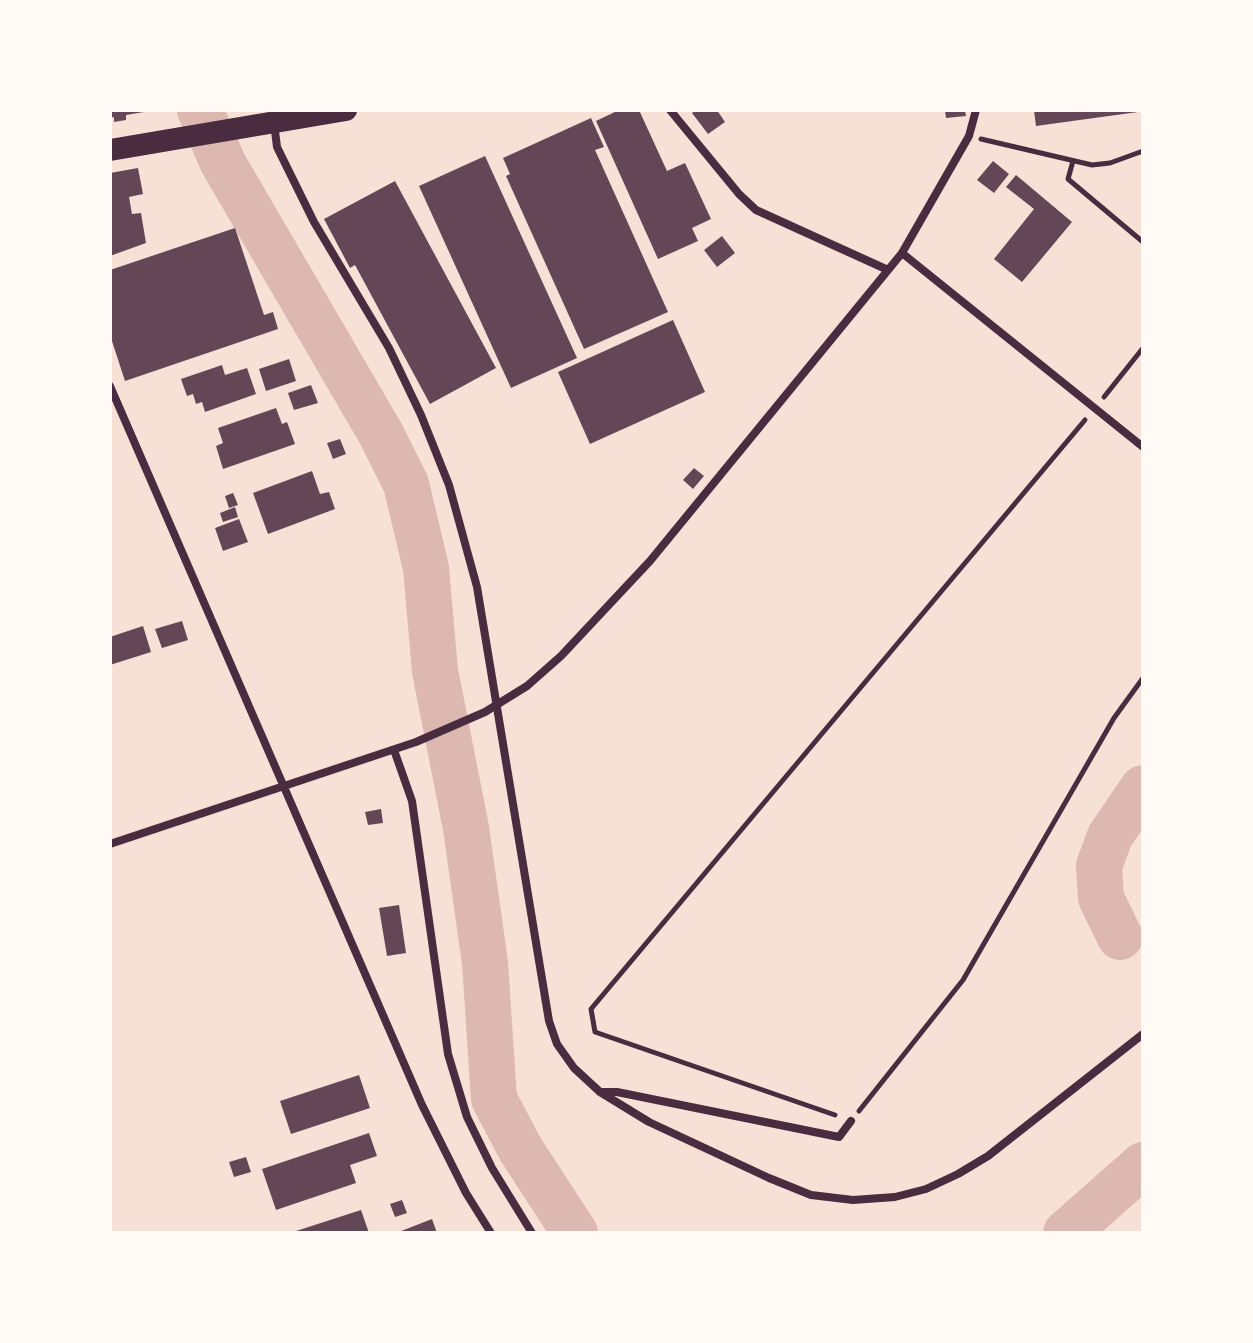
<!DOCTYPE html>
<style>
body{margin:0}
#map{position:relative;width:1253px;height:1343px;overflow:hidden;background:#f7e1d7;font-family:Karla,sans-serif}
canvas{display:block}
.frame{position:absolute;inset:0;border:112px solid #fffaf5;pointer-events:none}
</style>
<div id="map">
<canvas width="1253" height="1343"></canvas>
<div class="frame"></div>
</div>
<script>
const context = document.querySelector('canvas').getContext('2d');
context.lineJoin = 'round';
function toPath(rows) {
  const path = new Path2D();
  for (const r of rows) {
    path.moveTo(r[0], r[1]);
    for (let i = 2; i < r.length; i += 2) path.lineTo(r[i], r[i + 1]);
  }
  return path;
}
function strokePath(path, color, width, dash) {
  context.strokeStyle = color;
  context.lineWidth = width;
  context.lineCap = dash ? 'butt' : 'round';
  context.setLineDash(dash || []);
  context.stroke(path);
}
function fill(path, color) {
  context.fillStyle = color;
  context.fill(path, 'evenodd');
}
const river = toPath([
 [200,110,223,163,381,434,406,484,426,568,435,671,466,828,485,963,494,1099,521,1150,575,1233],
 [1120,937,1101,898,1099,866,1110,836,1143,788],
 [1066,1233,1143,1165]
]);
const building = toPath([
 [110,110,143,110,144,112,126,115,126,120,114,122,114,117,110,118],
 [619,110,639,110,667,171,685,163,711,219,692,228,698,241,658,259,596,121],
 [696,110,717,110,725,122,708,134,692,113],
 [945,110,965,110,966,116,946,118],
 [1034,110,1138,110,1138,112,1036,126],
 [591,118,604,147,595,150,668,312,584,349,506,176,510,174,503,158],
 [485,156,577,358,511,388,419,186],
 [993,161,1009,174,994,193,977,180],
 [138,168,143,194,129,197,132,214,141,213,146,243,110,256,110,173],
 [1016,175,1072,222,1022,282,994,259,1034,209,1006,187],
 [395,181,496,368,430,404,355,265,350,268,324,219],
 [235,228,264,315,273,312,278,329,125,381,110,335,110,270],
 [722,236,735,253,717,267,704,250],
 [673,320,705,392,590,444,558,372],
 [289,359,296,381,266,391,259,369],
 [222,365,225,375,247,368,256,394,205,412,202,402,196,404,193,394,187,396,181,379],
 [311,385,318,403,294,410,288,393],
 [276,408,282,424,287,422,295,444,223,469,216,446,223,443,218,428],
 [340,439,346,454,333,459,327,443],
 [694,468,704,476,693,489,683,480],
 [312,471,320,494,329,492,335,509,268,534,253,493],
 [233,493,238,505,229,508,225,496],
 [235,507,238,517,223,522,220,513],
 [239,519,248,542,223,551,215,528],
 [182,621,188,640,162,648,155,629],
 [143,626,151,652,110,665,110,637],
 [381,809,383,823,368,825,365,812],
 [399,905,406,953,387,956,379,908],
 [359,1075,370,1108,291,1134,280,1101],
 [369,1133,377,1156,350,1165,356,1183,276,1210,262,1169],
 [246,1157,251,1172,234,1177,229,1162],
 [402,1200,407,1213,395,1217,390,1204],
 [361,1210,369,1233,293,1233,293,1232],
 [432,1219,437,1233,396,1233]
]);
const path = toPath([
 [981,139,1092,165,1110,163,1143,151],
 [1073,161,1068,179,1143,242],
 [1104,397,1143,348],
 [859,1111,963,980,1114,718,1143,678],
 [835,1115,595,1032,591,1009,1085,420]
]);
const minor = toPath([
 [670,110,739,194,756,210,888,270],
 [274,123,277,147,314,222,389,348,421,415,449,485,477,587,549,1021,557,1044,574,1068,600,1092,649,1122,769,1178,811,1195,853,1200,895,1197,926,1189,958,1174,988,1156,1143,1034],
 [902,253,1143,447],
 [110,386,422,1105,466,1193,491,1233],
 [394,750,412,801,448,1054,467,1117,492,1168,532,1233],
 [110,844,416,742,485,712,527,686,561,656,650,561,902,253,969,136,976,110],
 [600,1092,617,1092,839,1137,851,1121]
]);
const trunk = toPath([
 [110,150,346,110]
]);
strokePath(river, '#dcb8b0', 46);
fill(building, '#644757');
strokePath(path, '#4a2c40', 5);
strokePath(minor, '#4a2c40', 8);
strokePath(trunk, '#4a2c40', 22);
</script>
